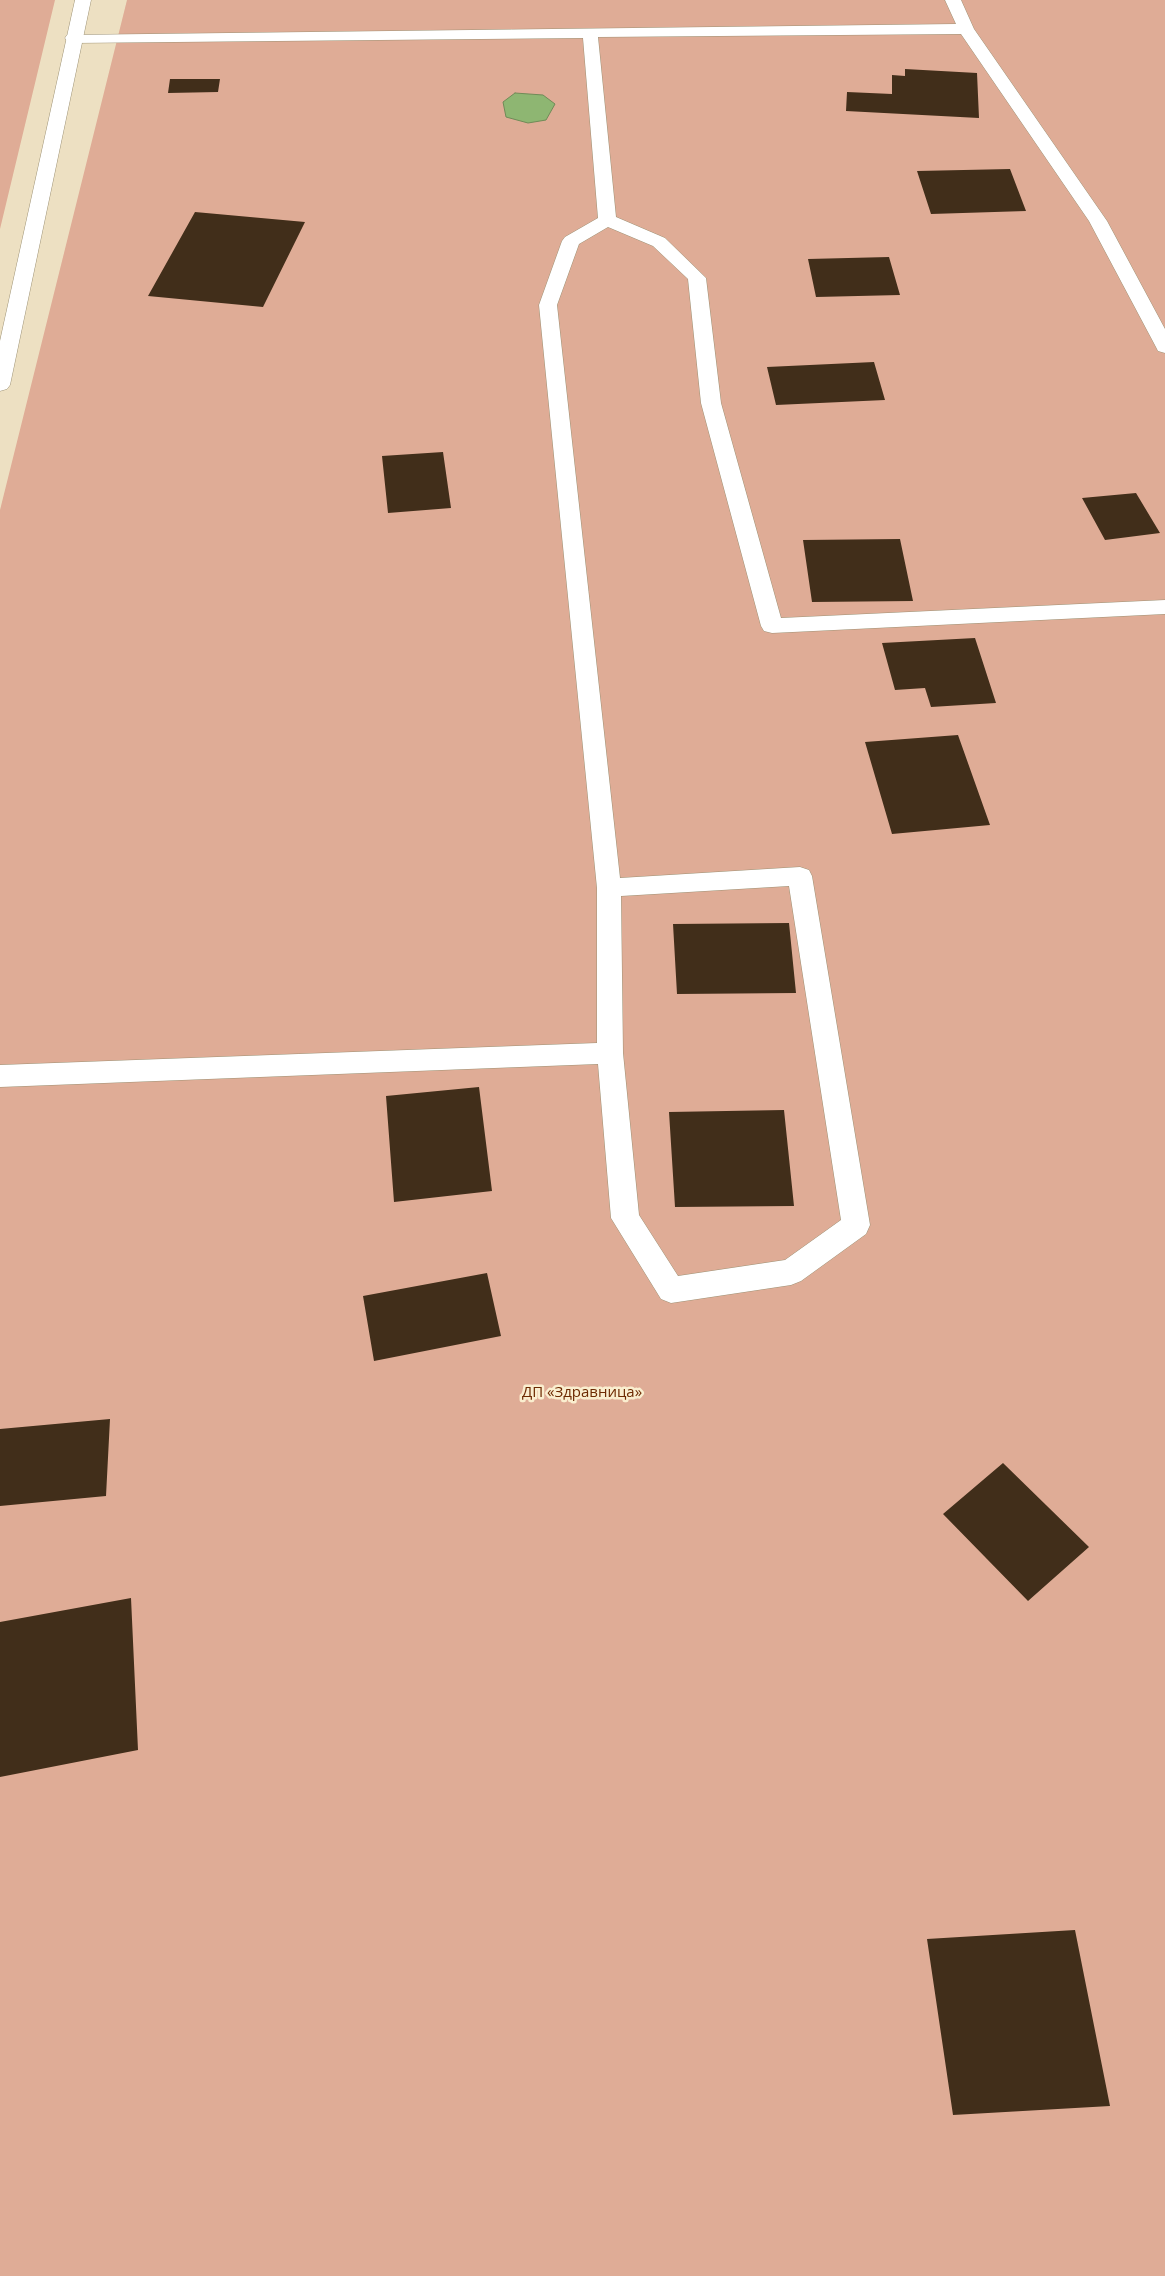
<!DOCTYPE html>
<meta charset="utf-8">
<style>
body{margin:0}
canvas{display:block;background:#ede0c2}
</style>
<canvas width="1165" height="2276"></canvas>
<script>
const context = document.querySelector('canvas').getContext('2d');
context.lineJoin = 'round';
function fill(path, color) {
  context.fillStyle = color;
  context.fill(path, 'evenodd');
}
function toPath(rows) {
  const path = new Path2D();
  for (const r of rows) {
    path.moveTo(r[0], r[1]);
    for (let i = 2; i < r.length; i += 2) path.lineTo(r[i], r[i + 1]);
  }
  return path;
}
function strokePath(path, color, width, dash) {
  context.strokeStyle = color;
  context.lineWidth = width;
  context.lineCap = dash ? 'butt' : 'round';
  context.setLineDash(dash || []);
  context.stroke(path);
}
function label(font, color, halo, rows, align = 'center') {
  context.font = font + ' "Open Sans",sans-serif';
  context.lineWidth = 5;
  context.setLineDash([]);
  context.textBaseline = 'middle';
  context.strokeStyle = halo;
  context.fillStyle = color;
  for (const [text, x, y, turn = 0] of rows) {
    context.save();
    context.translate(x, y);
    context.rotate((+turn || 0) * Math.PI / 180);
    context.textAlign = isNaN(turn) ? turn : align;
    if (halo) context.strokeText(text, 0, 0);
    context.fillText(text, 0, 0);
    context.restore();
  }
}
const green = toPath([
 [0,0,55,0,0,229],
 [127,0,1165,0,1165,2276,0,2276,0,510]
]);
const water = toPath([
 [515,93,543,95,555,104,546,120,528,123,506,117,503,102,515,93]
]);
const building = toPath([
 [905,69,977,73,979,118,846,111,847,92,892,94,892,75,905,76],
 [170,79,220,79,218,92,168,93],
 [1010,169,1026,211,931,214,917,171],
 [195,212,305,222,263,307,148,296],
 [889,257,900,295,816,297,808,259],
 [874,362,885,400,776,405,767,367],
 [443,452,451,508,388,513,382,456],
 [1136,493,1160,533,1105,540,1082,498],
 [900,539,913,601,812,602,803,540],
 [975,638,996,703,931,707,925,688,895,690,882,643],
 [958,735,990,825,892,834,865,742],
 [789,923,796,993,677,994,673,924],
 [479,1087,492,1191,394,1202,386,1096],
 [784,1110,794,1206,675,1207,669,1112],
 [487,1273,501,1336,374,1361,363,1296],
 [110,1419,106,1496,0,1506,0,1429],
 [1003,1463,1089,1547,1028,1601,943,1514],
 [131,1598,138,1750,0,1777,0,1622],
 [1075,1930,1110,2106,953,2115,927,1939]
]);
const lane = toPath([
 [945,0,961,0,974,29,1107,221,1165,329,1165,353,1158,351,1156,347,1089,221,961,34,598,37,616,217,665,238,706,278,721,403,781,618,1165,600,1165,614,772,633,764,631,761,626,701,403,688,279,653,246,608,227,579,244,557,305,620,878,800,867,809,870,812,876,870,1225,866,1234,801,1281,791,1285,671,1303,661,1299,611,1218,598,1064,0,1087,0,1065,597,1043,597,888,539,305,562,241,565,237,598,218,583,38,73,43,67,41,65,38,67,35,956,24,945,0],
 [789,886,841,1220,785,1260,678,1276,639,1215,623,1053,621,896,789,886]
]);
const secondary = toPath([
 [75,0,91,0,10,385,7,389,0,391,0,341,75,0]
]);
const parkNames = [
 ["ДП «Здравница»",582,1393]
];
fill(green, '#dfac96');
fill(water, '#8eb672');
strokePath(water, '#708b58', 1);
fill(building, '#412e1a');
strokePath(lane, '#9d9275', 1);
strokePath(secondary, '#9d9275', 1);
fill(lane, '#fff');
fill(secondary, '#fff');
label('15px', '#6d2a02', '#faeecf', parkNames);
</script>
